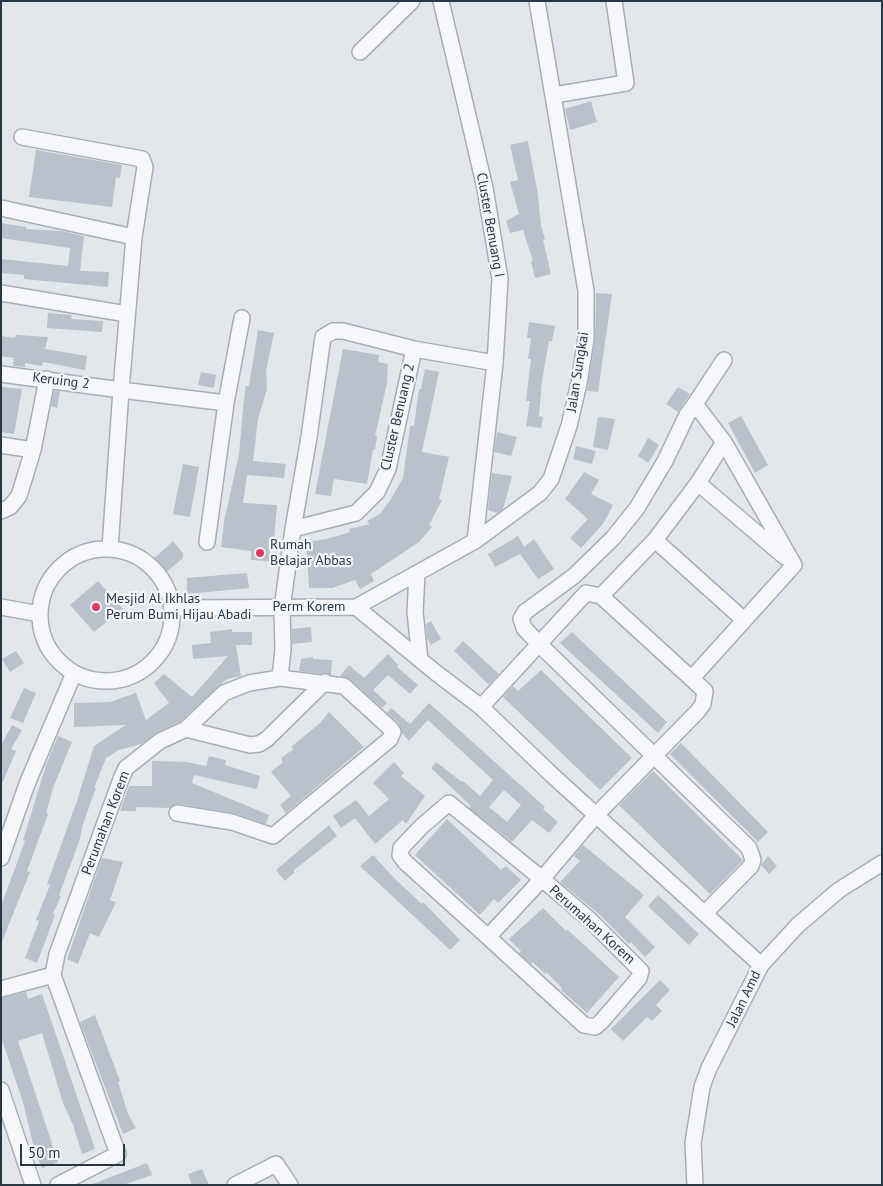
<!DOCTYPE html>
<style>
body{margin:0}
#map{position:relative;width:883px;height:1186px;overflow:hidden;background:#e2e7ec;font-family:"PT Sans",sans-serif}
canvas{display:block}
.frame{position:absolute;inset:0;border:2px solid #283646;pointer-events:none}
.scale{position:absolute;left:20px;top:1144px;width:105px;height:22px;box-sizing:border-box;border:2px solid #283646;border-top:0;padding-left:6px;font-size:15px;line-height:18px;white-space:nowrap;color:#283646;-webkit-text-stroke:4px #f2f6f9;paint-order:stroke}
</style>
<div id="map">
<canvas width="883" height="1186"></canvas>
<div class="frame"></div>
<div class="scale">50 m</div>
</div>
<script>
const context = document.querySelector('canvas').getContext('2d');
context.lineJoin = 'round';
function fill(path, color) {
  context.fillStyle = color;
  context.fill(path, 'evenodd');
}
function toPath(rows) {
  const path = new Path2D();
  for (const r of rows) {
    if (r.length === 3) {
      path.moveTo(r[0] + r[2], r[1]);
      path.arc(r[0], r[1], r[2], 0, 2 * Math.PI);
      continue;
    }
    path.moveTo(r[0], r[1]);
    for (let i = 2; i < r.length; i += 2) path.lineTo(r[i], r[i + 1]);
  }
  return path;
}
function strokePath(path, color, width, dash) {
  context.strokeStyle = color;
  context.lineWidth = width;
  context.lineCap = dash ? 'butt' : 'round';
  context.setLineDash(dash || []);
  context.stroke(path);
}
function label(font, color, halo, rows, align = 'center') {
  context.font = font + ' "PT Sans",sans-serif';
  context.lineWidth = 4.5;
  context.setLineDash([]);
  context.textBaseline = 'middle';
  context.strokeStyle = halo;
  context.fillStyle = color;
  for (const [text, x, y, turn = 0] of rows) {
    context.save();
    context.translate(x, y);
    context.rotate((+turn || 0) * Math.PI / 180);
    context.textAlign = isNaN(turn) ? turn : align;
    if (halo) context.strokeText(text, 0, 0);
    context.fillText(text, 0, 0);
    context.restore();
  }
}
const building = toPath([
 [591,101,597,122,570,130,565,109],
 [528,141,538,195,541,226,545,239,543,240,551,274,535,278,531,261,533,261,523,230,510,233,506,221,519,214,510,182,518,180,510,145],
 [36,150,122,165,120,178,116,177,112,207,29,197],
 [1,223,26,227,26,229,61,231,84,236,80,271,109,272,108,287,24,279,24,275,1,273,1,259,68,266,70,248,1,238],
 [596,293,612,294,598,392,587,391,595,340],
 [48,313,72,315,71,319,103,321,102,332,47,328],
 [529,322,555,326,552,341,549,341,542,381,539,416,543,417,541,428,526,426,530,401,526,401,531,359,528,359,531,338,527,338],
 [258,330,274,333,266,371,267,389,258,419,253,461,286,464,284,478,247,475,243,503,277,505,274,540,270,540,269,561,251,560,251,551,221,547,224,521,239,454,244,398,246,386,249,386],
 [16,335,48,337,45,349,87,356,85,370,43,362,42,366,25,363,25,367,13,366,14,358,1,356,1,336,15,338],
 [343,349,379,355,378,362,388,364,387,383,375,436,377,436,375,450,373,449,367,484,334,479,331,496,315,494],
 [425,369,439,372,422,452,449,457,439,499,442,500,429,525,432,527,419,542,371,574,374,581,360,589,355,580,332,588,309,588,306,542,327,539,350,532,349,529,370,524,367,521,380,514,391,499,403,478,410,426,414,426,419,389,421,389],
 [201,372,216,375,214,388,198,385],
 [1,387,22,389,14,434,1,432],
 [678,387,690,394,678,412,666,404],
 [54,391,60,391,57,408,51,406],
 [741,416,768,465,755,473,728,423],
 [598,417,615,419,608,450,593,447],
 [497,432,517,437,511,456,494,452],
 [648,438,659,445,648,463,638,456],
 [576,446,596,451,592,464,573,459],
 [183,464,199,467,190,517,173,514],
 [584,472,599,480,591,494,613,505,603,524,581,548,570,538,588,519,565,499],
 [492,473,512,476,503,509,497,513,488,510],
 [518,536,524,547,534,539,554,569,538,579,520,554,495,567,488,554],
 [173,541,183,553,183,558,164,574,152,560],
 [247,573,249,588,187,594,187,578],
 [98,581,123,609,94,632,70,605],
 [431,621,441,639,431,645,427,638,426,624],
 [311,627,312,642,292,644,292,629],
 [232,629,232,632,252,632,252,645,236,645,241,676,227,679,181,721,156,733,141,744,119,750,106,758,94,788,96,788,83,824,79,842,59,895,61,896,53,914,55,915,42,950,37,963,25,958,39,921,36,920,50,885,47,884,77,801,94,746,126,725,74,727,74,703,110,702,136,693,146,720,169,703,154,683,164,674,192,697,228,656,193,659,192,645,211,643,210,632],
 [572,632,667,722,658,733,560,643],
 [463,641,499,674,489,685,454,651],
 [16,651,24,663,10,672,2,659],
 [388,654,398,665,397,667,418,685,410,694,388,675,373,690,387,703,382,708,350,679,340,676,349,665,364,678],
 [313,657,313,659,332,660,331,675,299,671,301,659],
 [541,670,632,758,600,790,503,697,513,686,518,691],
 [24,688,36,693,23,723,10,718],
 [429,703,545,807,543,809,558,822,549,833,532,820,512,842,469,808,471,806,431,768,436,762,462,782,463,781,480,796,493,780,428,720,409,741,402,733,398,722,387,713,391,708,410,724],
 [504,790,521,805,507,822,489,807],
 [329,712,364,747,286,813,280,805,291,796,271,772,283,762,281,758,294,749,291,747,320,723],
 [12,725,22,730,11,749,16,751,1,786,1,745],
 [58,736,72,742,53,788,46,813,48,814,27,871,30,872,1,944,1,906,25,841,23,840,46,765],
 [681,743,768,832,758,842,670,754],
 [209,756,226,760,225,765,260,776,257,789,194,775,192,783,269,815,266,824,234,813,179,804,169,808,136,807,136,811,120,811,129,786,152,786,152,761,187,762,206,766],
 [394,762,404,773,401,776,425,796,406,824,403,820,375,844,355,818,341,828,333,816,356,800,369,816,389,799,373,783],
 [653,771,743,860,710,894,619,805],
 [447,819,501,870,506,866,521,880,498,903,494,899,480,915,415,855],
 [329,825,337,836,293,871,295,872,285,881,276,870],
 [583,845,644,895,625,917,655,947,645,957,631,942,629,944,599,914,560,882,580,861,574,856],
 [373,855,396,880,422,904,423,902,460,940,450,950,360,866],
 [768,856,777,866,769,874,761,865],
 [102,858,123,862,110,900,116,902,99,937,90,933,78,964,67,959],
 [658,895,699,934,689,945,648,906],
 [543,908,566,931,568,930,619,977,587,1013,561,990,562,988,546,972,545,974,533,962,531,964,519,953,521,951,509,939],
 [660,980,670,990,656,1005,662,1011,652,1021,647,1017,623,1041,611,1029],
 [26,992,28,999,42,994,95,1149,82,1154,73,1125,63,1103,42,1033,18,1041,58,1162,42,1168,35,1152,23,1102,1,1037,1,998],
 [95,1015,120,1081,118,1082,128,1114,136,1128,123,1134,80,1022],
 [147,1163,152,1175,123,1185,90,1185],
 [202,1169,209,1185,192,1185,188,1174]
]);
const street = toPath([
 [441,1,485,188,500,279,495,363,475,541],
 [360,52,412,1],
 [554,95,626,83,614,1],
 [1,208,134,237],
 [1,293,127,314],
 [414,349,495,363],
 [1,374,121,390,134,237,145,167,142,159,22,137],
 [226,403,242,318],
 [695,404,724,360],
 [724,442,698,483,785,557],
 [1,445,33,450],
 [1,511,10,507,19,496,33,450,47,379],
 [655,540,744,620],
 [110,548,121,390,226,403,207,542],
 [106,615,66],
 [417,574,415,612,420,660],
 [601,596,655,540,698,483],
 [1,607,40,614],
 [356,607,435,672,481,707,552,775,761,965],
 [172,608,356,607,475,541,540,493,551,479,569,426,579,383,586,339,586,291,537,1],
 [692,678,794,565,724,442,695,404,687,415,665,461,637,508,613,538,574,576,525,612,521,619,524,628,539,644,749,848,753,860,751,866,705,913],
 [481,707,586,593,601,596,705,691,703,704,698,711,596,815,542,879,488,937,405,862,400,855,401,848,422,826,449,803,542,879,590,920,641,971,639,978,601,1022,595,1027,584,1025,488,937],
 [186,729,250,745,259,744,267,739,325,682],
 [177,813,232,822,273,836,390,739,393,732,390,728,344,686,280,678],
 [1,858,27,784,74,673],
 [1,989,53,975],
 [1,1090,33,1185],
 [58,1185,118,1154,53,975,57,954,121,779,126,768,160,741,186,729,224,693,249,683,280,678,283,649,282,608,293,529,309,437,323,337,333,331,343,331,414,349,388,469,377,492,356,513,293,529],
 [235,1185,276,1164,290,1185],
 [695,1185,693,1143,702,1087,709,1068,761,965,798,925,839,890,882,863]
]);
const markers = [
 [260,553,5,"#dd3b64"],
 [96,607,5,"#dd3b64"]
];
const streetNames = [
 ["Cluster Benuang I",490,225,80],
 ["Jalan Sungkai",578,372,-81],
 ["Keruing 2",61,381,7],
 ["Cluster Benuang 2",398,417,-77],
 ["Perm Korem",309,607],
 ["Perumahan Korem",106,823,-69],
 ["Perumahan Korem",592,925,42],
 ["Jalan Amd",744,999,-64]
];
const poiNames = [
 ["Rumah",270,545],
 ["Belajar Abbas",270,561],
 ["Mesjid Al Ikhlas",106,599],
 ["Perum Bumi Hijau Abadi",106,615]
];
fill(building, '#b9c1ca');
strokePath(street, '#a6aeb7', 18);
strokePath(street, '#f6f7fa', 15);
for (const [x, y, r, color] of markers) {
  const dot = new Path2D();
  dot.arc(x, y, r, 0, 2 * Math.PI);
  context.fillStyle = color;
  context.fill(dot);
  strokePath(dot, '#f2f6f9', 2);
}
label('14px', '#283646', '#f2f6f9', streetNames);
label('14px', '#283646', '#f2f6f9', poiNames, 'left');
</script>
